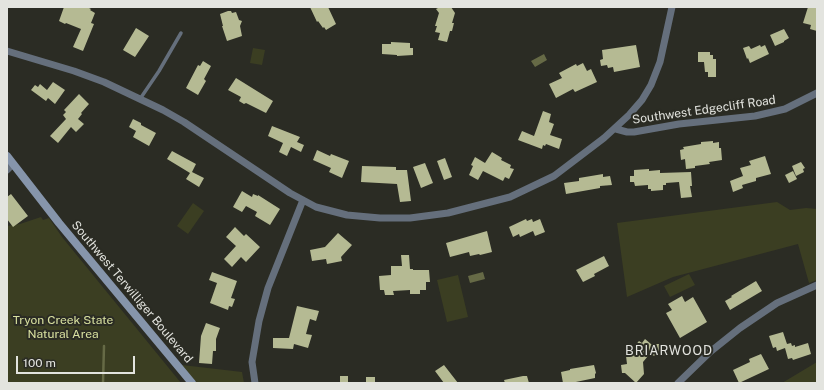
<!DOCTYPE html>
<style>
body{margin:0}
#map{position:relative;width:824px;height:390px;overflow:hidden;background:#2b2c24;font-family:"Public Sans",sans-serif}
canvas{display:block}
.frame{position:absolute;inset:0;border:8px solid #e3e4df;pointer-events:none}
.scale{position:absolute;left:16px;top:356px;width:119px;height:18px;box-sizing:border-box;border:2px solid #e3e4df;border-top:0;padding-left:5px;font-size:12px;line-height:14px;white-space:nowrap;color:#e3e4df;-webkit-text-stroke:3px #2b2c24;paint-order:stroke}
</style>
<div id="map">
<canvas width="824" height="390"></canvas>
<div class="frame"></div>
<div class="scale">100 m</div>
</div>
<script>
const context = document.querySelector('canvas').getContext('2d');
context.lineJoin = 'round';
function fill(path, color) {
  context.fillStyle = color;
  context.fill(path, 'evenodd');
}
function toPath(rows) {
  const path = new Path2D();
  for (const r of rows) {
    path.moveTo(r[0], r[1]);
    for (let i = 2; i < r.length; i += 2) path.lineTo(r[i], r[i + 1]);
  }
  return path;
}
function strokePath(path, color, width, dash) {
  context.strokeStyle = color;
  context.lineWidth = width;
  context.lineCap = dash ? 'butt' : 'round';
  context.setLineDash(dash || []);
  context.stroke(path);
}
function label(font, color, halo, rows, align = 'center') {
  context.font = font + ' "Public Sans",sans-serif';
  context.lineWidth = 4;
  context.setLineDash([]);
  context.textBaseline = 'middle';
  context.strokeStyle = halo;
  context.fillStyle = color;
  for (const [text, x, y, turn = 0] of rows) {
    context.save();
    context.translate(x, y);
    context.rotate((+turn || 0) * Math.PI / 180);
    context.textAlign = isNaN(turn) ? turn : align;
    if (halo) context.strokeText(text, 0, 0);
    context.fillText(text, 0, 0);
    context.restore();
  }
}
const green = toPath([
 [253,48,265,50,262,65,250,63],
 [777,202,790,210,806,208,817,209,817,280,809,283,798,244,673,277,627,297,617,223],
 [193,203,204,211,188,234,177,226],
 [41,217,43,220,49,218,62,237,181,383,7,383,7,226,20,224],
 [689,274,695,285,670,297,664,286],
 [458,275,468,317,447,322,437,280],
 [817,362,817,383,782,383],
 [182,365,242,372,244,383,197,383]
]);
const water = toPath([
 [544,54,547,60,535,67,531,61],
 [483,272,485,279,470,283,468,276]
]);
const stream = toPath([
 [103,383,104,346]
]);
const building = toPath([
 [64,7,87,7,91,9,90,10,95,13,91,23,94,24,83,51,73,47,81,29,66,23,65,24,59,21],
 [310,7,328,7,336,24,326,30,324,27,323,28,318,21,317,22],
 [440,7,451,7,455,13,452,23,454,23,452,31,450,31,447,42,438,40,440,33,435,32,437,26,435,26,439,13,436,9],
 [808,7,817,7,817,31,810,29,811,25,803,23],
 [228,11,231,11,232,13,236,12,239,20,242,21,240,26,242,36,227,41,222,26,223,26,220,14],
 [136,28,149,36,135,57,123,50],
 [784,29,789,38,784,41,784,42,775,46,770,35],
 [391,42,410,43,410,48,413,48,413,55,397,56,397,55,382,54,382,44,391,44],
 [636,45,640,67,614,72,613,67,608,68,607,65,601,66,600,60,603,59,602,50],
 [760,45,761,47,765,45,769,54,750,63,748,58,747,59,743,48,749,46,751,49],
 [698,52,710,52,710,55,713,55,713,59,716,59,716,77,708,77,708,72,705,72,704,62,698,62],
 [203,61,211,66,204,79,206,81,198,95,186,88,198,65,200,66],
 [583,63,587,71,591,69,597,82,575,92,573,89,556,98,549,84,562,78,559,73,576,64,577,66],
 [236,78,273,101,266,113,246,103,244,104,239,101,241,97,228,90],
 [53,82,65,90,55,104,48,98,46,101,31,90,35,85,38,87,40,84,47,90],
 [79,94,89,104,81,113,82,114,78,119,84,124,76,132,71,127,58,143,50,136,66,119,63,115,66,112,64,110],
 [543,111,551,114,549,122,554,124,550,135,562,139,559,149,546,144,545,146,543,145,542,149,518,140,522,131,534,136],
 [133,119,141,123,141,125,156,133,149,146,133,137,136,131,129,127],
 [272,126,300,137,297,142,304,145,301,152,291,147,287,156,279,152,283,143,268,136],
 [713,141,713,143,719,142,719,148,721,148,722,160,709,162,710,164,695,166,695,168,686,169,685,159,681,160,680,150,684,149,683,147,701,144,701,142],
 [317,150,330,156,331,154,349,161,342,178,329,172,331,168,313,160],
 [172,151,196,164,192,172,204,178,199,187,186,179,190,173,167,159],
 [492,152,502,158,501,160,511,165,510,168,514,169,509,179,505,177,503,181,483,171,478,180,469,175,473,166,471,165,475,157,485,163],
 [765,156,771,174,756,178,756,181,742,185,743,188,733,192,730,181,743,176,740,168,751,165,749,161],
 [445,158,452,177,444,180,437,161],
 [801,162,805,168,803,169,804,172,796,176,792,166],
 [425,163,433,183,421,188,413,167],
 [362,166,396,167,396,170,407,170,411,201,400,202,397,184,361,182],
 [649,169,649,171,660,170,660,173,691,172,692,186,690,186,692,197,681,198,679,182,666,183,666,185,663,185,663,190,651,191,651,189,648,189,648,185,635,186,634,182,630,182,630,176,634,176,634,170],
 [793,171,797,179,789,183,785,175],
 [603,174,603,177,610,176,612,185,600,186,600,188,566,194,564,183,579,181,579,178],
 [242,191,252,197,253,194,258,196,258,195,280,209,270,225,255,216,257,212,246,206,242,212,233,207],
 [11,194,28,216,13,227,7,219,7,197],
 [526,219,527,221,532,219,533,222,540,219,545,232,535,236,533,231,520,237,519,234,513,237,509,227],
 [235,227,244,236,246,234,260,247,246,262,241,257,232,267,224,259,236,246,226,237],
 [487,231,492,252,480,255,479,254,470,256,469,252,450,257,446,243],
 [338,233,352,245,341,257,342,261,327,264,326,259,312,261,310,250,325,247],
 [401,255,409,255,410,269,413,269,413,270,429,270,430,282,426,282,426,290,420,290,420,294,410,294,410,290,393,291,394,295,385,295,384,290,380,290,379,276,391,275,391,266,402,266],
 [604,256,609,266,594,274,595,276,583,282,576,270],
 [212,272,237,281,231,298,235,299,232,307,229,306,228,310,210,303,217,283,209,280],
 [756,281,762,291,730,310,725,301,732,297,731,296],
 [682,296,685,302,693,297,707,322,680,338,666,313,672,310,668,304],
 [297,306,319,311,316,321,310,319,306,334,312,335,308,348,294,344,293,349,273,348,273,338,289,338],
 [206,323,220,328,216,339,216,351,213,351,212,364,199,363,201,336],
 [783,332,787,344,791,343,792,346,795,345,795,347,808,343,811,354,793,360,792,358,788,359,785,348,777,351,776,347,773,348,769,336],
 [645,339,651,344,659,344,660,355,648,356,643,362,644,374,636,383,625,373,622,373,621,365,627,364,626,356,639,341,642,343],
 [761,354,769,369,739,383,733,370,750,362,749,359],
 [444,365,458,383,444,383,435,371],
 [594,365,596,373,595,374,595,378,571,383,563,383,561,372,570,370,570,369],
 [340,376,348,376,348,383,340,383],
 [523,376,527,376,529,383,505,383,504,380],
 [366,377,375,377,375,383,366,383]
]);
const lane = toPath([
 [140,99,159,71,181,33]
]);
const street = toPath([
 [7,51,74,71,104,82,163,110,184,122,290,193,316,207,347,215,380,218,410,218,448,213,510,197,554,176,604,138,629,115,642,100,651,85,660,62,672,7],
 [616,129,627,132,634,132,679,124,755,116,785,109,817,93],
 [7,170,13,164],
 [255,383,252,362,259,321,268,288,303,200],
 [678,383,710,352,740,328,777,303,817,285]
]);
const secondary = toPath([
 [7,156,59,223,192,383]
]);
const streetNames = [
 ["Southwest Edgecliff Road",704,110,-8],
 ["Southwest Terwilliger Boulevard",132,292,50]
];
const parkNames = [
 ["Tryon Creek State",63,320],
 ["Natural Area",63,334]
];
const neighbourhoodNames = [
 ["BRIARWOOD",669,351]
];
fill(green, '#3b3e22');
fill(water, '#666a46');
strokePath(stream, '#666a46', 2.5);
fill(building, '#b5ba93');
strokePath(lane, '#656f7c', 3.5);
strokePath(street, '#656f7c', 7);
strokePath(secondary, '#8695ab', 8);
label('12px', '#e3e4df', '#2b2c24', streetNames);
label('12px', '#d9e1a0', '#2b2c24', parkNames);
context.letterSpacing = '1px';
label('13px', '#e3e4df', '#2b2c24', neighbourhoodNames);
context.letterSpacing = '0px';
</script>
